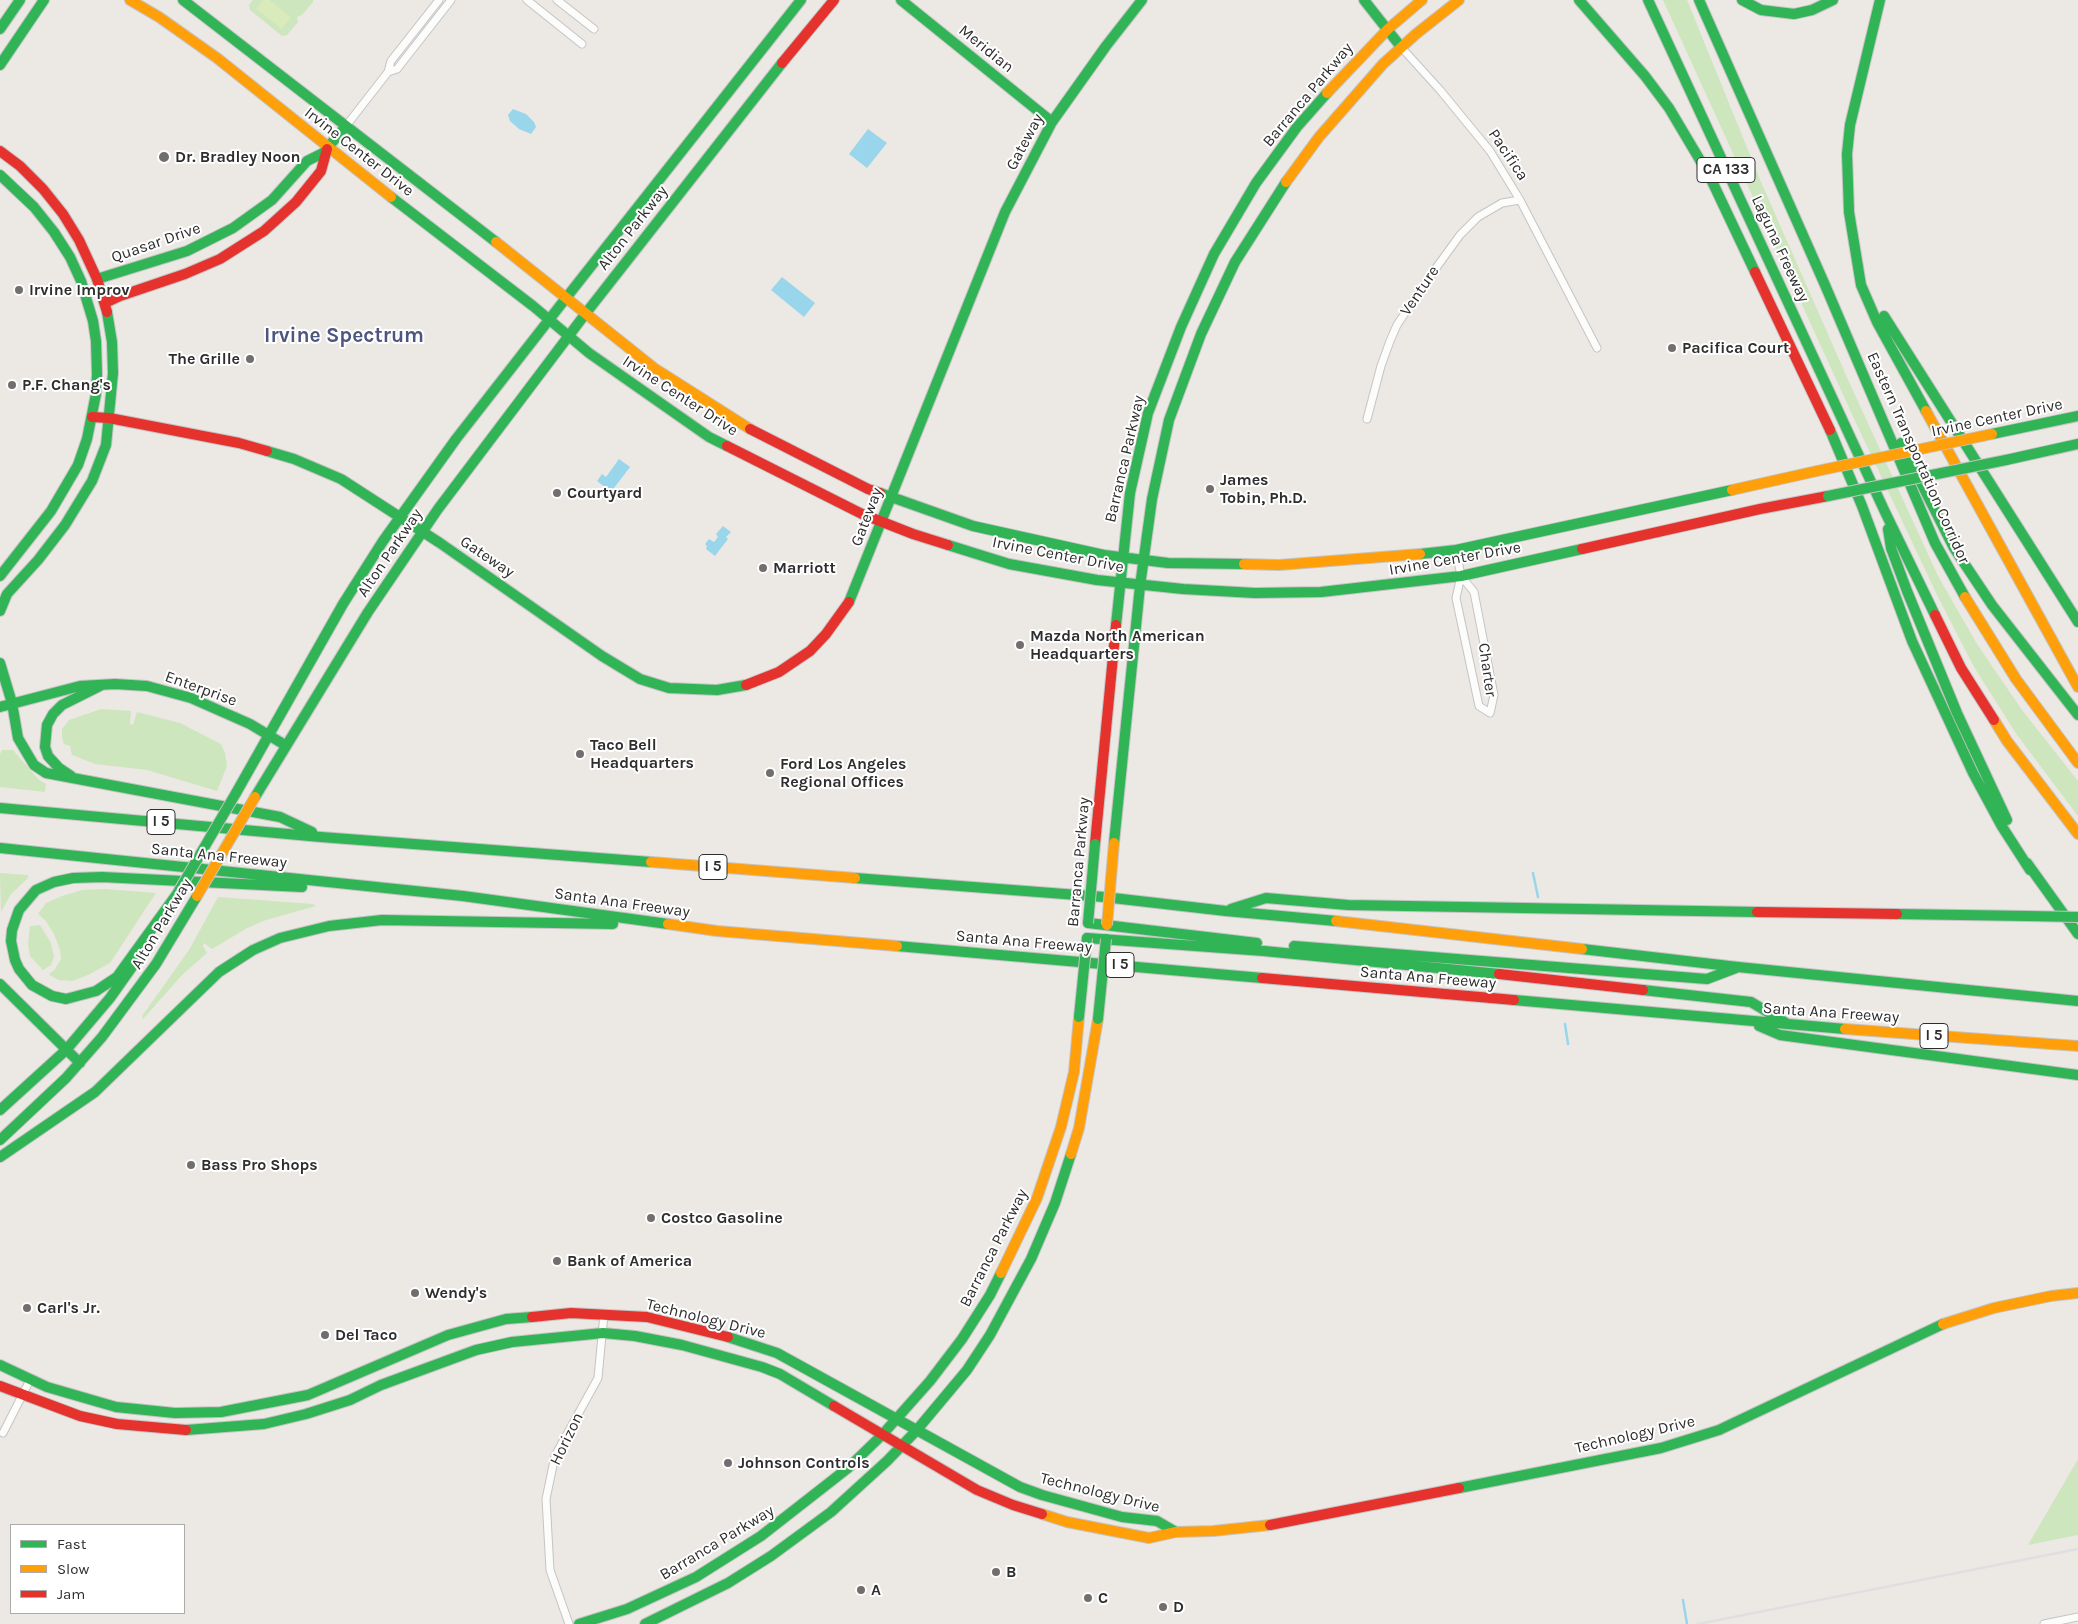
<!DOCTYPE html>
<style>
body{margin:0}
#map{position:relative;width:2078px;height:1624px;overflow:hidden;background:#ece8e4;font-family:Karla,sans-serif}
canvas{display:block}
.legend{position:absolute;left:10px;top:1524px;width:175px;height:90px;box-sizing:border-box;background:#fff;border:1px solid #ababab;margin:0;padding:6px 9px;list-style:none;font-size:15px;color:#2e2e2e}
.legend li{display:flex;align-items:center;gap:10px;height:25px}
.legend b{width:25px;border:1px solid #ababab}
</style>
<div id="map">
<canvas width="2078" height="1624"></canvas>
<ul class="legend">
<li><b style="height:6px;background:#30b455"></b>Fast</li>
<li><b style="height:6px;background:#ff9f0a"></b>Slow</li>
<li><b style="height:6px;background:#e5322d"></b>Jam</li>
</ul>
</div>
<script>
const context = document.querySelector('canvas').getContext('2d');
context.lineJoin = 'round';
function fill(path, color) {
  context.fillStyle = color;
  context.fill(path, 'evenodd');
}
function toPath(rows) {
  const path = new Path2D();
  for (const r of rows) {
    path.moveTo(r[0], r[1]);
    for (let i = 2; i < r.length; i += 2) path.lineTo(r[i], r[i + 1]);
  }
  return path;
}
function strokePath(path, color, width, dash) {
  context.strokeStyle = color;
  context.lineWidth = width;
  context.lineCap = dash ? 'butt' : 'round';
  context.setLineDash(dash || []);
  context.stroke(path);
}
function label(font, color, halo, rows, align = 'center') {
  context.font = font + ' Karla,sans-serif';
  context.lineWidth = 4;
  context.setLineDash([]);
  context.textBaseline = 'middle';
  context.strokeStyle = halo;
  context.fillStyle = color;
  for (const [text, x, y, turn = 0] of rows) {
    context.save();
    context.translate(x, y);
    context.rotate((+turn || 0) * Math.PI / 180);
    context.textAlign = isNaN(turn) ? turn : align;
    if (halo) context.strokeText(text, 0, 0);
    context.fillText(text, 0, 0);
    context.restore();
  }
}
const green = toPath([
 [253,0,313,0,313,2,302,15,297,17,298,22,287,35,282,36,250,10,249,5],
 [1663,0,1687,0,1761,182,1850,384,1938,576,1977,644,2022,710,2078,781,2078,816,2017,735,1974,667,1937,595,1856,423],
 [101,709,131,711,130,724,133,725,137,712,180,723,221,744,225,753,227,766,217,791,147,770,95,764,72,755,70,746,64,744,62,738,62,729,69,720],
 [2,750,13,750,38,779,46,784,45,792,0,787,0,754],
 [0,873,28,875,28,878,11,894,1,912],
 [105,889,156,893,110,963,88,975,72,981,59,980,51,976,49,974,55,969,61,959,60,950,54,934,45,920,38,914,46,903,62,896,82,890],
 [218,897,313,904,316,906,266,920,247,928,212,949,204,943,203,946,207,953,183,974,143,1019,142,1016,189,950],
 [40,925,51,943,54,957,51,965,43,970,30,956,28,944,30,926],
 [2078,1459,2078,1535,2028,1545]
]);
const pitch = toPath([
 [263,0,269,0,291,17,282,29,256,9]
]);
const water = toPath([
 [513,109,526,114,534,122,536,127,531,134,519,129,510,121,508,115],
 [868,129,887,143,867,168,849,154],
 [782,277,815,303,804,317,771,290],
 [619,459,630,467,611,492,597,481,602,474,606,477],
 [723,526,731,532,726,537,728,539,715,556,706,549,707,546,705,544,709,539,714,542,718,537,716,534]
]);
const stream = toPath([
 [1533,873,1538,897],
 [1565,1024,1568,1044],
 [1683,1600,1687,1624]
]);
const street = toPath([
 [527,0,582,44],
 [557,0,594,29],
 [1401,47,1440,90,1490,151,1520,200,1597,348],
 [388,72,397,69,451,0],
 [346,126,388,72,391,61,439,0],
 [1367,419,1381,366,1390,341,1397,325,1423,286,1460,235,1478,217,1502,203,1520,200],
 [1456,550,1461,576,1456,598,1479,706,1490,713,1494,695,1474,592,1461,576],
 [3,1433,30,1380],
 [569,1624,550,1570,546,1499,555,1456,598,1378,604,1314],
 [2044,1624,2078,1617]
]);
const fast = toPath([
 [183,0,496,242],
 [901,0,1052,122],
 [1364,0,1401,47],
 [1579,0,1645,76,1669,108,1710,177,1755,272],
 [1648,0,1885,512,1935,615],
 [1699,0,1825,285,1935,543,1965,597],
 [1742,0,1761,10,1794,14,1812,10,1833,0],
 [1880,0,1850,125,1847,154,1849,212,1861,285,1877,322,1926,411],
 [0,29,20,0],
 [0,65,44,0],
 [0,175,34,207,54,232,70,257,81,281,93,321,96,341,97,374,96,394,87,439,78,465,51,511,0,576],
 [391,197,533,306,589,353,709,437,727,446],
 [97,279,187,251,233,228,272,200,307,161,323,153,346,126],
 [566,298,801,0],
 [586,313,782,63],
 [1884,316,2078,622],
 [1830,430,1862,506,1912,641,1973,773,2001,825,2030,870],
 [1992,434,2078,416],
 [1901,443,1954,548,1992,605,2078,715],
 [267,451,294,459,341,479,440,543,602,656,640,679,669,688,717,690,746,685],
 [2006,460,2078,444],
 [880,493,973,526,1104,555,1168,563,1244,564],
 [1888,529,1891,548,1907,591,1957,713,2007,820],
 [948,545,1009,564,1097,580,1183,589,1255,593,1321,592,1461,576,1582,549],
 [1420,554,1456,550,1732,490],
 [849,602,1005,212,1052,122,1106,46,1142,0],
 [0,611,7,594,38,560,65,525,92,481,106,445,113,373,112,342,107,312],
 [1116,625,1130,493,1148,413,1181,327,1214,254,1256,183,1297,127,1327,93],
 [0,663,12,703],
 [12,703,18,738,34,765,46,773,280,817,312,832],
 [0,707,80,686,115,684,147,686,191,698,250,724,285,745],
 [71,776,59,768,48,756,45,747,47,725,53,714,62,705,102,685],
 [236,793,343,604,383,541,456,439,566,298],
 [255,797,368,612,438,509,586,313],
 [0,808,321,837,651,862],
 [1114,843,1140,586,1152,499,1169,420,1201,334,1235,262,1286,182],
 [0,848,463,896,668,924],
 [2027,863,2078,934],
 [855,878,1104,897,1226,911,1336,921],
 [177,894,117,977,96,991,66,999,52,996,32,985,19,969,15,960,11,941,12,930,19,910,36,890,54,882,73,878,102,877,302,887],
 [1231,909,1266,898,1348,905,1757,912],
 [1897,914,2027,916],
 [1088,923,1257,943],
 [1087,938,1264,951,1499,974],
 [897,946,1262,978],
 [1294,946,1707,979,1736,968],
 [1582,949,1738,967,2078,1001],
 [0,984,80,1063],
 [1643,990,1751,1002,1786,1023],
 [1514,1000,1845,1029],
 [1759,1026,1780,1035,2078,1075],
 [0,1110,66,1050,110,998,139,957],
 [0,1140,66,1078,102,1037,156,964,197,896],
 [0,1157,95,1092,219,972,253,950,280,938,329,926,382,920,613,924],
 [728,1337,777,1353,1020,1487,1042,1495,1122,1517,1157,1521,1176,1532],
 [0,1365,47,1387,116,1407,175,1413,221,1412,308,1395,448,1335,506,1319,532,1317],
 [186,1430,264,1424,306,1414,350,1400,381,1385,476,1350,512,1342,603,1333,635,1336,682,1345,762,1367,780,1374,834,1406],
 [1459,1488,1661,1448,1719,1430,1943,1324],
 [579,1624,627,1609,696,1577,761,1536,848,1468,882,1435,930,1381,962,1339,990,1295,1001,1273],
 [645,1624,728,1583,771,1556,831,1512,887,1461,916,1431,967,1370,990,1335,1031,1259,1055,1203,1071,1154]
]);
const slow = toPath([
 [130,0,159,17,217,58,391,197],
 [1327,93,1388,29,1422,0],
 [1286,182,1319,137,1383,64,1416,34,1459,0],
 [496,242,654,368,750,429],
 [1926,411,2078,687],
 [1732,490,1817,471],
 [1244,564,1279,565,1420,554],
 [1965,597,2016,679,2078,763],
 [1994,720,2007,741,2078,834],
 [651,862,855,878],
 [1336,921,1582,949],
 [668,924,717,931,897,946],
 [1845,1029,2078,1046],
 [1071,1154,1079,1128,1098,1019],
 [1001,1273,1037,1198,1061,1127,1074,1072,1079,1017],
 [1943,1324,1994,1308,2051,1296,2078,1293],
 [1042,1514,1067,1522,1149,1538,1176,1532,1213,1531,1270,1525]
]);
const jam = toPath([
 [782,63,834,0],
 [0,151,20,166,43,189,63,214,79,240,97,279,107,312],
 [1755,272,1830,430],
 [105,303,120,296,185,274,220,259,264,231,296,202,321,171,327,149],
 [92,417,109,418,239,443,267,451],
 [750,429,868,489,880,493],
 [727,446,862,514,913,534,948,545],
 [1582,549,1760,509,1828,496],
 [1935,615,1961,668,1994,720],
 [746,685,779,672,810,651,826,634,849,602],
 [1095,844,1116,625],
 [1757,912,1897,914],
 [1499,974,1643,990],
 [1262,978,1514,1000],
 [532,1317,571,1313,647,1317,728,1337],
 [0,1386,80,1416,117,1424,186,1430],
 [834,1406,977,1490,1013,1505,1042,1514],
 [1270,1525,1459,1488]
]);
const rail = toPath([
 [1698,1624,2078,1549]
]);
const fastBridge = toPath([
 [1828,496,2006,460],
 [177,894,236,793],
 [2027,916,2078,917],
 [1088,923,1095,844],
 [1079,1017,1087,938],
 [1098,1019,1106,939]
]);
const slowBridge = toPath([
 [1817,471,1992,434],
 [197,896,255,797],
 [1107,925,1114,843]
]);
const markers = [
 [164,157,6,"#706f6e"],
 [19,290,5,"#706f6e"],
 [1672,348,5,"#706f6e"],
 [250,359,5,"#706f6e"],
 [12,385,5,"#706f6e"],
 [1210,489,5,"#706f6e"],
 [557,493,5,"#706f6e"],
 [763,568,5,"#706f6e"],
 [1020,645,5,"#706f6e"],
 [580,754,5,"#706f6e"],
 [770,773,5,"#706f6e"],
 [191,1165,5,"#706f6e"],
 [651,1218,5,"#706f6e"],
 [557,1261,5,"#706f6e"],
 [415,1293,5,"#706f6e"],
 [27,1308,5,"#706f6e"],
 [325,1335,5,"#706f6e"],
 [728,1463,5,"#706f6e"],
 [996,1572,5,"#706f6e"],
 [861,1590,5,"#706f6e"],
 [1088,1598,5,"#706f6e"],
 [1163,1607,5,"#706f6e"]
];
const shields = [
 [1726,170,58],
 [161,822,28],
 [713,867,28],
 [1120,965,28],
 [1934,1036,28]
];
const shieldNames = [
 ["CA 133",1726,170],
 ["I 5",161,822],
 ["I 5",713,867],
 ["I 5",1120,965],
 ["I 5",1934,1036]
];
const streetNames = [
 ["Meridian",986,49,39],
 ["Barranca Parkway",1308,95,-50],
 ["Gateway",1025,142,-62],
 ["Irvine Center Drive",359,152,38],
 ["Pacifica",1508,155,56],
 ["Alton Parkway",633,228,-52],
 ["Quasar Drive",156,243,-19],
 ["Laguna Freeway",1780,249,65],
 ["Venture",1420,291,-56],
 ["Irvine Center Drive",680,396,33],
 ["Irvine Center Drive",1997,418,-12],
 ["Eastern Transportation Corridor",1918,458,66],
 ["Barranca Parkway",1125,459,-77],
 ["Gateway",867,517,-69],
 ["Alton Parkway",390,553,-56],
 ["Irvine Center Drive",1058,555,11],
 ["Gateway",487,557,34],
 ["Irvine Center Drive",1455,559,-10],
 ["Charter",1487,670,82],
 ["Enterprise",201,689,20],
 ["Santa Ana Freeway",219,856,6],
 ["Barranca Parkway",1079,862,-85],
 ["Santa Ana Freeway",622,903,8],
 ["Alton Parkway",162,924,-59],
 ["Santa Ana Freeway",1024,942,5],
 ["Santa Ana Freeway",1428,978,5],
 ["Santa Ana Freeway",1831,1013,4],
 ["Barranca Parkway",994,1248,-63],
 ["Technology Drive",706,1319,14],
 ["Technology Drive",1635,1435,-13],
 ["Horizon",567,1439,-64],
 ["Technology Drive",1100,1493,14],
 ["Barranca Parkway",717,1543,-31]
];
const poiNames = [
 ["Dr. Bradley Noon",175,157],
 ["Irvine Improv",29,290],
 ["Pacifica Court",1682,348],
 ["The Grille",240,359,"right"],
 ["P.F. Chang's",22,385],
 ["James",1220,480],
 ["Tobin, Ph.D.",1220,498],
 ["Courtyard",567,493],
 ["Marriott",773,568],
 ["Mazda North American",1030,636],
 ["Headquarters",1030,654],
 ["Taco Bell",590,745],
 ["Headquarters",590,763],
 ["Ford Los Angeles",780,764],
 ["Regional Offices",780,782],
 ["Bass Pro Shops",201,1165],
 ["Costco Gasoline",661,1218],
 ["Bank of America",567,1261],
 ["Wendy's",425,1293],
 ["Carl's Jr.",37,1308],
 ["Del Taco",335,1335],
 ["Johnson Controls",738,1463],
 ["B",1006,1572],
 ["A",871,1590],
 ["C",1098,1598],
 ["D",1173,1607]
];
const districtNames = [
 ["Irvine Spectrum",344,336]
];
fill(green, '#cee6be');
fill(pitch, '#d9eabb');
fill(water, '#99d6ec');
strokePath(stream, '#99d6ec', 2.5);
strokePath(street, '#c5c4c5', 9);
strokePath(fast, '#c5c4c5', 12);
strokePath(slow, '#c5c4c5', 12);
strokePath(jam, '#c5c4c5', 12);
strokePath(street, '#fcfcfb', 7);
strokePath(fast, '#30b455', 10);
strokePath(slow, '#ff9f0a', 10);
strokePath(jam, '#e5322d', 10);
strokePath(rail, '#dfdfe1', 2.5);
strokePath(fastBridge, '#c5c4c5', 12, []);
strokePath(slowBridge, '#c5c4c5', 12, []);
strokePath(fastBridge, '#30b455', 10);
strokePath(slowBridge, '#ff9f0a', 10);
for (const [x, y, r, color] of markers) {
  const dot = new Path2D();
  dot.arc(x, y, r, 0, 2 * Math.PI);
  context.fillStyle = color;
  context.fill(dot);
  strokePath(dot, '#fff', 2);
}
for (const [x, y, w] of shields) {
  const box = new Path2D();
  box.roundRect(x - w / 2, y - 12.5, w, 25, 4);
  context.fillStyle = '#fff';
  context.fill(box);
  strokePath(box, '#2e2e2e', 1);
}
label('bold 15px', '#2e2e2e', null, shieldNames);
label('16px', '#2e2e2e', '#fff', streetNames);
label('bold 16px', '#2e2e2e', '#fff', poiNames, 'left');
label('bold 21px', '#4d5680', '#fff', districtNames);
</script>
